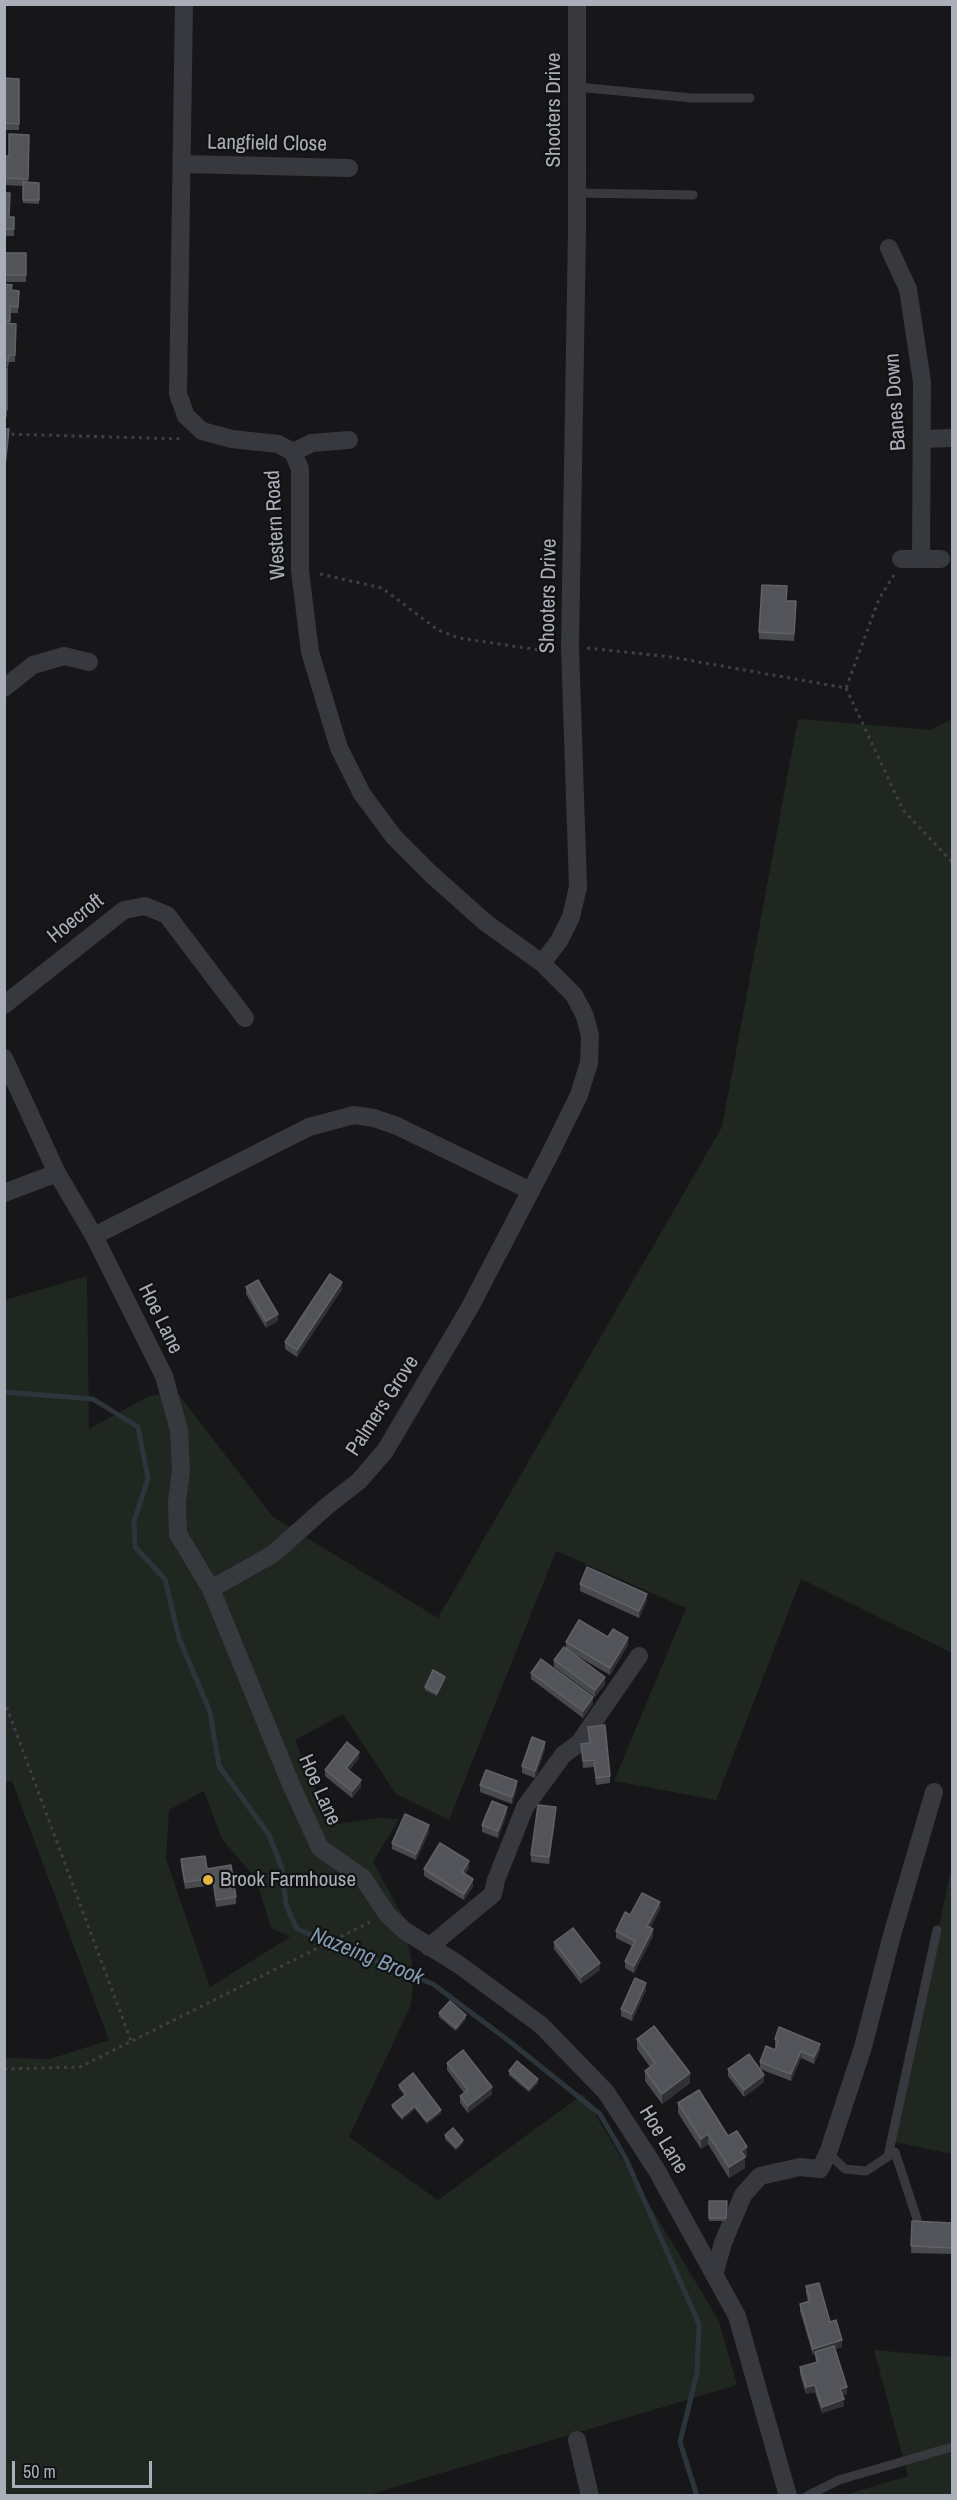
<!DOCTYPE html>
<style>
body{margin:0}
#map{position:relative;width:957px;height:2500px;overflow:hidden;background:#171719;font-family:"Archivo Narrow",sans-serif}
canvas{display:block}
.frame{position:absolute;inset:0;border:6px solid #a9aeb8;pointer-events:none}
.scale{position:absolute;left:12px;top:2461px;width:140px;height:27px;box-sizing:border-box;border:3px solid #a9aeb8;border-top:0;padding-left:8px;font-size:18px;line-height:21px;white-space:nowrap;color:#a9aeb8;-webkit-text-stroke:4px #121214;paint-order:stroke}
</style>
<div id="map">
<canvas width="957" height="2500"></canvas>
<div class="frame"></div>
<div class="scale">50 m</div>
</div>
<script>
const context = document.querySelector('canvas').getContext('2d');
context.lineJoin = 'round';
function fill(path, color) {
  context.fillStyle = color;
  context.fill(path, 'evenodd');
}
function toPath(rows) {
  const path = new Path2D();
  for (const r of rows) {
    path.moveTo(r[0], r[1]);
    for (let i = 2; i < r.length; i += 2) path.lineTo(r[i], r[i + 1]);
  }
  return path;
}
function strokePath(path, color, width, dash) {
  context.strokeStyle = color;
  context.lineWidth = width;
  context.lineCap = dash ? 'butt' : 'round';
  context.setLineDash(dash || []);
  context.stroke(path);
}
function label(font, color, halo, rows, align = 'center') {
  context.font = font + ' "Archivo Narrow",sans-serif';
  context.lineWidth = 4.5;
  context.setLineDash([]);
  context.textBaseline = 'middle';
  context.strokeStyle = halo;
  context.fillStyle = color;
  for (const [text, x, y, turn = 0] of rows) {
    context.save();
    context.translate(x, y);
    context.rotate((+turn || 0) * Math.PI / 180);
    context.textAlign = isNaN(turn) ? turn : align;
    if (halo) context.strokeText(text, 0, 0);
    context.fillText(text, 0, 0);
    context.restore();
  }
}
const green = toPath([
 [798,719,930,730,952,719,952,1653,801,1579,716,1800,614,1781,686,1608,556,1551,449,1820,396,1794,343,1714,295,1740,330,1825,379,1818,399,1819,373,1862,402,1915,414,1973,411,2005,349,2137,438,2200,583,2094,719,2321,737,2385,368,2495,5,2495,5,2058,50,2059,109,2040,12,1781,5,1782,5,1300,87,1276,89,1429,147,1397,176,1391,273,1517,438,1618,722,1127],
 [204,1791,222,1839,256,1879,271,1928,290,1937,210,1987,166,1859,169,1810],
 [952,1865,952,2154,894,2142],
 [874,2350,952,2357,952,2495,841,2496,908,2476]
]);
const stream = toPath([
 [4,1392,93,1399,138,1427,148,1478,134,1522,135,1547,165,1579,179,1638,210,1712,219,1766,269,1835,282,1868,286,1905,297,1929,433,1984,509,2041,600,2114,626,2159,699,2324,697,2373,680,2442,697,2496]
]);
const path = toPath([
 [4,434,184,439],
 [320,574,382,588,438,630,459,638,553,652],
 [587,648,671,657,846,688,879,599,894,575],
 [846,688,903,810,952,862],
 [4,1700,131,2041],
 [4,2069,80,2067,370,1922]
]);
const service = toPath([
 [577,87,692,98,750,98],
 [577,193,693,195],
 [828,2153,845,2169,866,2171,895,2152,917,2219],
 [888,2156,937,1930],
 [807,2496,839,2480,952,2447]
]);
const minor = toPath([
 [184,4,178,394,186,416,202,431,232,439,278,444,293,452,300,469,300,571,310,652,339,748,362,794,394,837,431,874,486,923,542,963,574,995,585,1016,590,1036,589,1063,579,1095,550,1154,469,1309,385,1451,359,1481,327,1506,273,1554,211,1589],
 [184,164,349,168],
 [889,248,908,289,922,382,921,559,901,559],
 [922,439,952,438],
 [293,452,312,443,349,440],
 [921,559,941,559],
 [4,688,33,665,64,656,89,662],
 [542,963,559,941,571,917,578,887,570,647,577,230,577,4],
 [4,1005,124,910,145,906,167,915,245,1018],
 [4,1058,57,1173,94,1236,164,1376,179,1430,181,1471,177,1502,178,1534,211,1589,292,1787,320,1848,363,1878,387,1914,405,1931,458,1964,541,2025,606,2092,656,2169,737,2316,788,2496],
 [4,1193,57,1173],
 [94,1236,309,1127,354,1115,374,1118,397,1126,531,1191],
 [429,1947,493,1894,496,1880,525,1807,563,1755,579,1743,639,1656],
 [714,2275,723,2243,743,2195,760,2176,800,2167,820,2169,828,2153,863,2047,892,1935,934,1792],
 [577,2440,590,2496]
]);
const wall = toPath([
 [4,78,19,79,19,130,4,130],
 [29,135,28,182,39,183,39,204,23,203,23,186,4,185,4,156,9,156],
 [4,193,9,217,14,217,14,236,4,236],
 [4,253,26,253,26,282,4,282],
 [4,284,11,290,19,291,18,313,10,313,10,323,16,324,15,362,9,362,8,367,4,367],
 [4,368,7,368,7,417,4,416],
 [786,601,796,608,794,641,759,639,759,632],
 [246,1287,278,1321,266,1328,246,1294],
 [342,1289,297,1357,285,1349,285,1342],
 [580,1584,647,1600,639,1618,580,1591],
 [608,1637,628,1645,610,1675,569,1651,605,1684,595,1697,554,1667,554,1660,566,1648,566,1642],
 [531,1673,593,1704,583,1718,531,1679],
 [445,1680,437,1696,425,1690,425,1687],
 [588,1727,610,1776,610,1783,596,1785,594,1767,583,1768,581,1744,589,1743],
 [545,1749,535,1778,522,1773,522,1766],
 [359,1758,349,1771,361,1787,352,1798,325,1776,325,1770],
 [480,1785,517,1788,512,1804,480,1792],
 [507,1813,498,1838,482,1832,482,1825],
 [556,1814,549,1864,531,1862,531,1855],
 [429,1832,416,1860,392,1849,392,1843],
 [181,1859,207,1869,236,1897,236,1904,216,1907,213,1885,185,1889,181,1866],
 [469,1868,465,1874,473,1886,464,1900,424,1876,424,1869],
 [660,1909,650,1928,653,1936,634,1973,625,1968,625,1961,632,1946,616,1938,616,1931,630,1915],
 [554,1942,600,1970,581,1984,554,1949],
 [646,1990,632,2021,621,2016,621,2009],
 [439,2013,466,2019,456,2031,439,2017],
 [637,2039,690,2083,662,2104,645,2081,645,2071,650,2067,637,2049],
 [775,2039,820,2050,814,2064,801,2058,791,2081,760,2069,760,2062,775,2050,776,2047,775,2046],
 [447,2063,492,2094,468,2113,460,2103,460,2096,464,2093,447,2070],
 [728,2069,764,2082,744,2097,728,2076],
 [509,2071,538,2083,529,2092,509,2075],
 [399,2085,441,2113,427,2124,415,2109,402,2120,392,2108,392,2105,404,2095,399,2088],
 [678,2103,728,2136,747,2157,745,2158,745,2168,729,2178,708,2144,701,2149,678,2113],
 [445,2135,463,2143,456,2150,445,2139],
 [709,2201,727,2201,726,2221,709,2221],
 [912,2221,952,2223,952,2254,911,2253],
 [806,2286,830,2322,842,2347,835,2349,847,2394,842,2395,844,2406,822,2413,815,2392,806,2394,800,2374,800,2367,816,2362,815,2355,813,2355,800,2311,800,2304,808,2302,806,2293]
]);
const shadedWall = toPath([
 [342,1282,342,1289,297,1357,297,1350],
 [278,1314,278,1321,266,1328,266,1321],
 [647,1594,647,1600,639,1618,639,1611],
 [628,1638,628,1645,610,1675,610,1668],
 [445,1677,445,1680,437,1696,437,1693],
 [605,1677,605,1684,595,1697,595,1690],
 [593,1697,593,1704,583,1718,583,1711],
 [545,1742,545,1749,535,1778,535,1771],
 [359,1752,359,1758,346,1775,346,1768],
 [361,1780,361,1787,352,1798,352,1791],
 [517,1781,517,1788,512,1804,512,1797],
 [507,1807,507,1813,498,1838,498,1831],
 [556,1807,556,1814,549,1864,549,1857],
 [429,1825,429,1832,416,1860,416,1854],
 [469,1861,469,1868,462,1879,462,1872],
 [473,1879,473,1886,464,1900,464,1894],
 [660,1902,660,1909,647,1933,647,1926],
 [653,1929,653,1936,634,1973,634,1966],
 [600,1963,600,1970,581,1984,581,1977],
 [646,1983,646,1990,632,2021,632,2014],
 [466,2015,466,2019,456,2031,456,2028],
 [820,2044,820,2050,814,2064,814,2057],
 [801,2051,801,2058,791,2081,791,2074],
 [690,2073,690,2083,662,2104,662,2094],
 [764,2075,764,2082,744,2097,744,2090],
 [538,2079,538,2083,529,2092,529,2089],
 [492,2087,492,2094,468,2113,468,2106],
 [415,2106,415,2109,402,2120,402,2117],
 [441,2110,441,2113,427,2124,427,2121],
 [708,2134,708,2144,701,2149,701,2139],
 [463,2140,463,2143,456,2150,456,2147],
 [747,2147,747,2157,745,2158,745,2168,729,2178,729,2167,741,2151],
 [842,2340,842,2347,816,2355,815,2352,815,2355,813,2355,813,2349],
 [815,2385,815,2392,806,2394,806,2387],
 [847,2387,847,2394,840,2396,840,2389],
 [844,2399,844,2406,822,2413,822,2407]
]);
const building = toPath([
 [4,78,19,79,19,124,4,123,4,78],
 [9,134,29,135,28,179,4,178,4,156,9,156,9,134],
 [23,182,39,183,39,200,23,200,23,182],
 [4,193,10,193,9,217,14,217,14,229,4,229,4,193],
 [4,253,26,253,26,275,4,275,4,253],
 [4,284,12,285,11,290,19,291,18,307,10,306,10,321,4,320,4,284],
 [4,323,16,324,15,355,9,355,8,360,4,360,4,323],
 [4,368,7,368,7,410,4,410,4,368],
 [4,429,9,429,5,466,4,466,4,429],
 [762,585,787,586,786,601,796,601,794,634,759,632,762,585],
 [330,1274,342,1282,297,1350,285,1342,330,1274],
 [258,1280,278,1314,266,1321,246,1287,258,1280],
 [587,1567,647,1594,639,1611,580,1584,587,1567],
 [579,1620,608,1637,613,1629,628,1638,610,1668,566,1642,579,1620],
 [564,1647,605,1677,595,1690,554,1660,564,1647],
 [541,1659,593,1697,583,1711,531,1673,541,1659],
 [433,1670,445,1677,437,1693,425,1687,433,1670],
 [605,1725,610,1776,596,1778,594,1760,583,1761,581,1744,590,1743,588,1727,605,1725],
 [532,1737,545,1742,535,1771,522,1766,532,1737],
 [347,1742,359,1752,346,1768,361,1780,352,1791,325,1770,347,1742],
 [486,1770,517,1781,512,1797,480,1785,486,1770],
 [492,1801,507,1807,498,1831,482,1825,492,1801],
 [538,1805,556,1807,549,1857,531,1855,538,1805],
 [405,1814,429,1825,416,1854,392,1843,405,1814],
 [440,1843,469,1861,462,1872,473,1879,464,1894,424,1869,440,1843],
 [205,1856,207,1869,231,1865,236,1897,216,1900,213,1878,185,1882,181,1859,205,1856],
 [642,1893,660,1902,647,1926,653,1929,634,1966,625,1961,635,1941,616,1931,625,1912,630,1915,642,1893],
 [573,1928,600,1963,581,1977,554,1942,573,1928],
 [635,1978,646,1983,632,2014,621,2009,635,1978],
 [450,2001,466,2015,456,2028,439,2013,450,2001],
 [654,2026,690,2073,662,2094,645,2071,655,2063,637,2039,654,2026],
 [779,2027,820,2044,814,2057,801,2051,791,2074,760,2062,766,2046,775,2050,778,2041,775,2039,779,2027],
 [463,2050,492,2087,468,2106,460,2096,468,2090,447,2063,463,2050],
 [749,2054,764,2075,744,2090,728,2069,749,2054],
 [517,2061,538,2079,529,2089,509,2071,517,2061],
 [413,2073,441,2110,427,2121,415,2106,402,2117,392,2105,406,2094,399,2085,413,2073],
 [699,2090,728,2136,737,2131,747,2147,741,2151,745,2157,729,2167,708,2134,701,2139,678,2103,699,2090],
 [453,2128,463,2140,456,2147,445,2135,453,2128],
 [709,2201,727,2201,726,2218,709,2218,709,2201],
 [912,2221,952,2223,952,2248,911,2246,912,2221],
 [819,2283,830,2322,836,2320,842,2340,813,2349,800,2304,810,2301,806,2286,819,2283],
 [834,2346,847,2387,840,2389,844,2399,822,2407,815,2385,806,2387,800,2367,818,2362,815,2352,834,2346]
]);
const markers = [
 [208,1880,6,"#eab33d"]
];
const streetNames = [
 ["Shooters Drive",554,110,-90],
 ["Langfield Close",267,144,1],
 ["Banes Down",896,402,-94],
 ["Western Road",276,525,-93],
 ["Shooters Drive",549,596,-89],
 ["Hoecroft",76,919,-39],
 ["Hoe Lane",160,1319,64],
 ["Palmers Grove",383,1406,-57],
 ["Hoe Lane",319,1790,66],
 ["Hoe Lane",663,2140,59]
];
const poiNames = [
 ["Brook Farmhouse",220,1880]
];
const waterNames = [
 ["Nazeing Brook",367,1957,22]
];
fill(green, '#1f2720');
strokePath(stream, '#2d353c', 5);
strokePath(path, '#3e4045', 3, [3, 4.5]);
strokePath(service, '#38393e', 9);
strokePath(minor, '#38393e', 18);
fill(wall, '#484a4e');
fill(shadedWall, '#303134');
fill(building, '#535459');
strokePath(building, '#606268', 1.5);
for (const [x, y, r, color] of markers) {
  const dot = new Path2D();
  dot.arc(x, y, r, 0, 2 * Math.PI);
  context.fillStyle = color;
  context.fill(dot);
  strokePath(dot, '#121214', 2);
}
label('21px', '#a9aeb8', '#121214', streetNames);
label('21px', '#a9aeb8', '#121214', poiNames, 'left');
label('italic 22px', '#829bb1', '#121214', waterNames);
</script>
